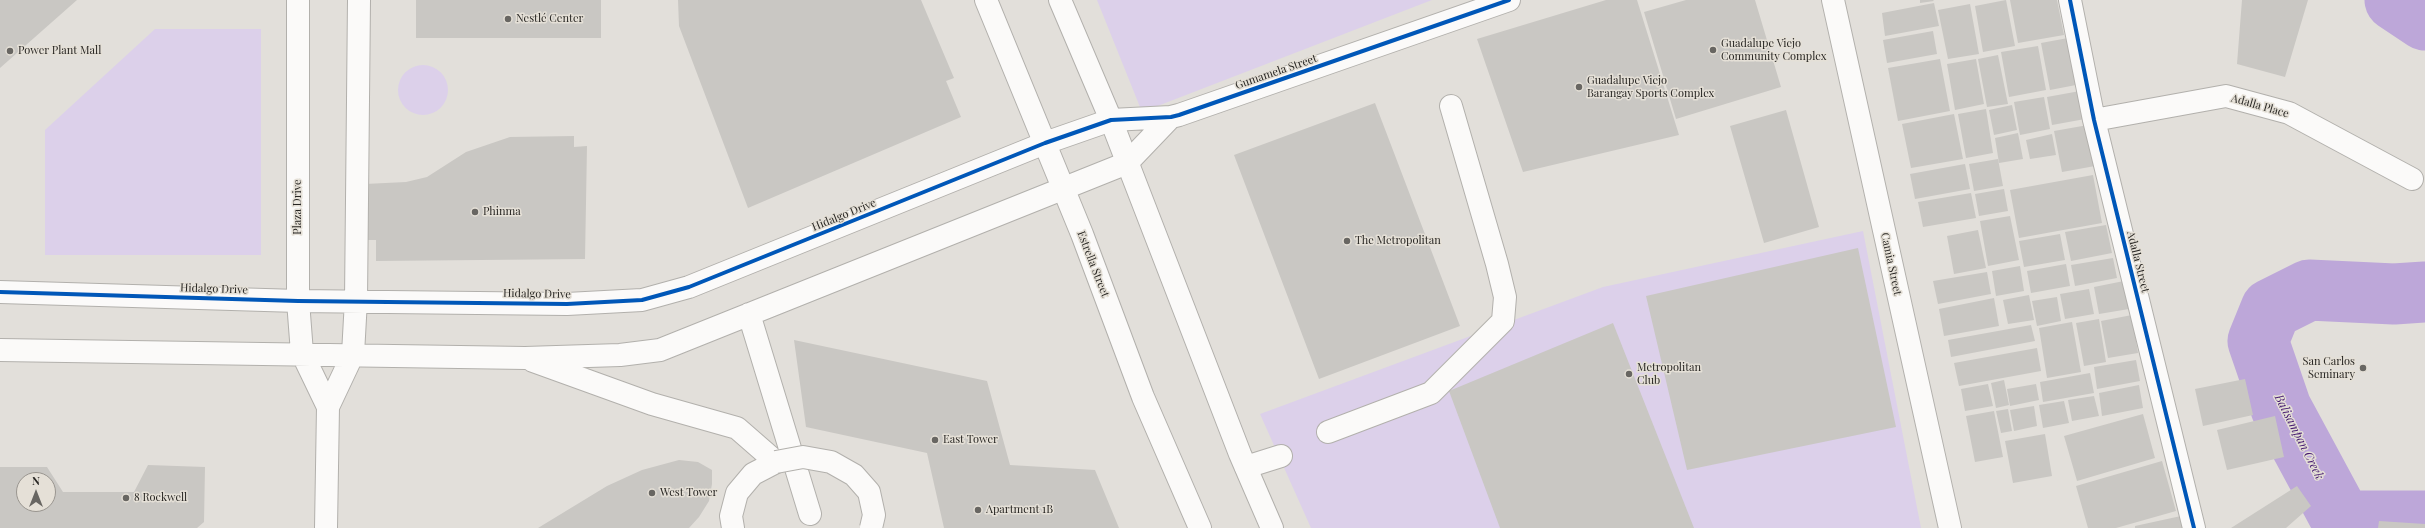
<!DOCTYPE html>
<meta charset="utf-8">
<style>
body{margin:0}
#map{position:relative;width:2425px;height:528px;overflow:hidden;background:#e2dfda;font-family:"Playfair Display",serif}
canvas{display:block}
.north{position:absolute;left:16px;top:472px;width:40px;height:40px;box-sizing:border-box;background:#e5e0d7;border:1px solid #99958f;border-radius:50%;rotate:0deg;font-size:11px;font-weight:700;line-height:16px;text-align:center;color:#272522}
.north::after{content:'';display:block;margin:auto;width:14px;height:18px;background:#686662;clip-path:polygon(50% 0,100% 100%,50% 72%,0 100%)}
</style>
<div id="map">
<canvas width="2425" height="528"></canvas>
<div class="north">N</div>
</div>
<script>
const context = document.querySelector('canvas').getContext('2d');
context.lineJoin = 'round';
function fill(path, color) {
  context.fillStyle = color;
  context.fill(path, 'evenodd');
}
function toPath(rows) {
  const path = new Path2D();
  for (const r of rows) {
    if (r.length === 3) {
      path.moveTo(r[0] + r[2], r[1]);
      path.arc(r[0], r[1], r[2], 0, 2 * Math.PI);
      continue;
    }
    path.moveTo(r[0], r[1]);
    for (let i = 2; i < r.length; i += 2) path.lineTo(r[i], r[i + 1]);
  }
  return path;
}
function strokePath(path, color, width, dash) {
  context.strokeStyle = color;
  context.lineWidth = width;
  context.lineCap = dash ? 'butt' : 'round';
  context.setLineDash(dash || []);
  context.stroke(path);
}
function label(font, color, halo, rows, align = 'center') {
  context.font = font + ' "Playfair Display",serif';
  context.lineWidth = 3;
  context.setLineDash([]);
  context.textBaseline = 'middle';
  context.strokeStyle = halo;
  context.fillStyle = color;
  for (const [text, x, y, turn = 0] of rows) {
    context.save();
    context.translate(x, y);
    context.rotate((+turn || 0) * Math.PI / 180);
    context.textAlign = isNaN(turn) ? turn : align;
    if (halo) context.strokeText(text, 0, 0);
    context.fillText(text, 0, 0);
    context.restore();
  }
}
const green = toPath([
 [1097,0,1432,0,1142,112],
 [155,29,261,29,261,255,45,255,45,130],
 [423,90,25],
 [1863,231,1921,528,1311,528,1260,414,1603,287]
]);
const river = toPath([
 [2395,0,2425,20],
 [2425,292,2394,294,2309,290,2271,309,2258,341,2281,408,2342,521,2425,521]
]);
const building = toPath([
 [0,0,77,0,0,68],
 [416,0,601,0,601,38,416,38],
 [678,0,921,0,954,78,946,81,961,117,748,208,679,26],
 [1606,0,1637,0,1679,135,1523,172,1477,39],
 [1686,0,1755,0,1781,87,1676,119,1644,12],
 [1920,0,1933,0,1934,1,1920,3],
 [2006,0,2015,46,1983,52,1975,6],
 [2010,0,2057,0,2064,35,2018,43],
 [2242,0,2308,0,2285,77,2237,64],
 [1934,3,1939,26,1885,36,1882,13],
 [1970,4,1979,54,1948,59,1938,10],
 [1933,31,1937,54,1887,63,1883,40],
 [2068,38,2076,85,2050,90,2041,43],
 [2038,46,2046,90,2009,97,2001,52],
 [1998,55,2008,104,1987,107,1978,59],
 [1940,59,1950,111,1898,121,1888,68],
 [1976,59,1984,104,1955,110,1947,64],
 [2080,91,2085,119,2052,125,2047,97],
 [2044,97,2050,129,2020,135,2014,102],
 [1375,103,1460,326,1319,379,1234,155],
 [2012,105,2017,130,1994,135,1989,110],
 [1986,109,1993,153,1966,158,1958,114],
 [1786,110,1819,227,1764,243,1730,126],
 [1954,114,1963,159,1911,168,1902,124],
 [2088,125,2095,166,2062,172,2054,131],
 [2018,133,2023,159,1999,163,1995,138],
 [2052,134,2056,155,2030,159,2026,140],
 [574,136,574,147,587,146,585,259,376,261,376,240,364,240,365,184,406,182,427,177,466,152,510,137],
 [1998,159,2003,186,1974,191,1969,164],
 [1965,164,1970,189,1915,199,1910,174],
 [2093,175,2102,223,2019,238,2010,190],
 [2004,189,2008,211,1979,216,1975,194],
 [1971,193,1976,218,1923,227,1918,202],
 [2010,216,2019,260,1988,266,1980,221],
 [2106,225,2112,253,2071,261,2065,232],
 [1978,230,1986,268,1954,274,1947,236],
 [2060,234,2065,260,2024,267,2019,241],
 [1858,248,1896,427,1687,470,1646,296],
 [2113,258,2117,278,2075,286,2071,265],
 [2066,264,2070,286,2031,293,2027,271],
 [2020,266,2024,291,1996,296,1992,271],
 [1987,272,1991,294,1938,304,1933,281],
 [2124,281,2129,309,2099,314,2094,287],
 [2089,289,2094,314,2065,319,2060,294],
 [2029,295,2034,320,2008,324,2003,300],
 [2057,297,2061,321,2037,326,2032,301],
 [1994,298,1999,326,1944,336,1939,309],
 [2132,315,2138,353,2108,358,2101,321],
 [2099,319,2106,362,2084,366,2076,323],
 [2072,322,2081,372,2047,378,2039,328],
 [1613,323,1694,528,1500,528,1449,391],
 [2031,325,2035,341,1951,357,1948,340],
 [794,340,987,381,1010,465,1095,470,1119,528,944,528,927,453,806,427],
 [2037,348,2041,371,1959,386,1954,363],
 [2136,360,2140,381,2097,389,2094,367],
 [2090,373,2094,393,2043,402,2040,382],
 [2245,379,2253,415,2203,426,2195,389],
 [2004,380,2009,405,1996,408,1991,383],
 [1988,384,1993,406,1965,411,1961,389],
 [2036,384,2039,400,2010,406,2007,389],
 [2139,385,2143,408,2102,416,2099,393],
 [2094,396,2099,416,2072,421,2068,400],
 [2064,401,2069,423,2043,428,2039,405],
 [2034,406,2037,426,2014,431,2010,410],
 [2008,409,2012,431,2001,433,1996,411],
 [1994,411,2003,457,1975,462,1966,416],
 [2143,414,2155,458,2077,481,2064,436],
 [2275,416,2284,457,2227,470,2217,430],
 [2045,434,2052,476,2013,483,2005,441],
 [679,460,698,462,712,470,712,484,709,501,699,517,689,528,538,528,607,486,642,470],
 [2162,461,2176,511,2116,528,2088,528,2076,486],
 [148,465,205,467,204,522,197,528,0,528,0,467,47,467,63,492,134,492],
 [24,480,48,480,48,504,24,504],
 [2297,486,2311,506,2286,528,2231,528],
 [2181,516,2184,528,2135,528,2135,526],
 [2379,521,2425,524,2425,528,2378,528]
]);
const minor = toPath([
 [298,0,298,301,302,353,328,407],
 [1833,0,1950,528],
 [2070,0,2094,120,2194,528],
 [2094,120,2226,96,2289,113,2412,179],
 [0,292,298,301,567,304,642,300,689,287,1045,143,1111,120,1171,117,1179,115,1509,0],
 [749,314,810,514],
 [0,350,525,358,620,355,660,350,1127,163,1171,117],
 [533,361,652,404,737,428,776,462,753,474,737,493,731,516,733,528],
 [1328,432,1431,393,1503,321,1505,297,1497,264,1451,106],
 [1246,467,1281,456],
 [326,528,328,407,353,354,356,300,359,0]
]);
const major = toPath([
 [986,0,1082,234,1143,397,1200,528],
 [1060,0,1111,120,1240,454,1272,528]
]);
const minorBridge = toPath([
 [776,462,803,457,831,462,854,475,869,492,874,515,871,528]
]);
const cycleway = toPath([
 [2070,0,2094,120,2194,528],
 [0,292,298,301,567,304,642,300,689,287,1045,143,1111,120,1171,117,1179,115,1509,0]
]);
const markers = [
 [508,19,4,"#686662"],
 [1713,50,4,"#686662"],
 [10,51,4,"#686662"],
 [1579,87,4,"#686662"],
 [475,212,4,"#686662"],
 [1347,241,4,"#686662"],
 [2363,368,4,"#686662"],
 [1629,374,4,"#686662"],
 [935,440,4,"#686662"],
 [652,493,4,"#686662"],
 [126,498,4,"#686662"],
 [978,510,4,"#686662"]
];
const poiNames = [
 ["Nestlé Center",516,19],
 ["Guadalupe Viejo",1721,44],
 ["Community Complex",1721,57],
 ["Power Plant Mall",18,51],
 ["Guadalupe Viejo",1587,81],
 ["Barangay Sports Complex",1587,94],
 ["Phinma",483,212],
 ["The Metropolitan",1355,241],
 ["San Carlos",2355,362,"right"],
 ["Seminary",2355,375,"right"],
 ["Metropolitan",1637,368],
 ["Club",1637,381],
 ["East Tower",943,440],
 ["West Tower",660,493],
 ["8 Rockwell",134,498],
 ["Apartment 1B",986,510]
];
const streetNames = [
 ["Gumamela Street",1276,72,-19],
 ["Adalla Place",2260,106,16],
 ["Plaza Drive",298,207,-90],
 ["Hidalgo Drive",844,215,-22],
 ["Adalla Street",2138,262,76],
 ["Estrella Street",1093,264,69],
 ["Camia Street",1891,264,78],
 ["Hidalgo Drive",214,289,2],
 ["Hidalgo Drive",537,294,1]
];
const waterNames = [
 ["Balisampan Creek",2299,437,63]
];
fill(green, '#dcd0ea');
strokePath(river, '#bda7d9', 61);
fill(building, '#c9c7c3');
strokePath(minor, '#b2b0ac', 24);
strokePath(major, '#b2b0ac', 24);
strokePath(minor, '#fbfaf9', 22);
strokePath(major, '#fbfaf9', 22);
strokePath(minorBridge, '#b2b0ac', 24, []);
strokePath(minorBridge, '#fbfaf9', 22);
strokePath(cycleway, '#0057b8', 4);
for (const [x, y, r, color] of markers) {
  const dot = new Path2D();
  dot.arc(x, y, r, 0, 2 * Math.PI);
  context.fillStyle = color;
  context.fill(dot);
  strokePath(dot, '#e5e0d7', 1.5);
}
label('11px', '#272522', '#e5e0d7', poiNames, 'left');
label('11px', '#272522', '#e5e0d7', streetNames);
label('italic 12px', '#43176e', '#e5e0d7', waterNames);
</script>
